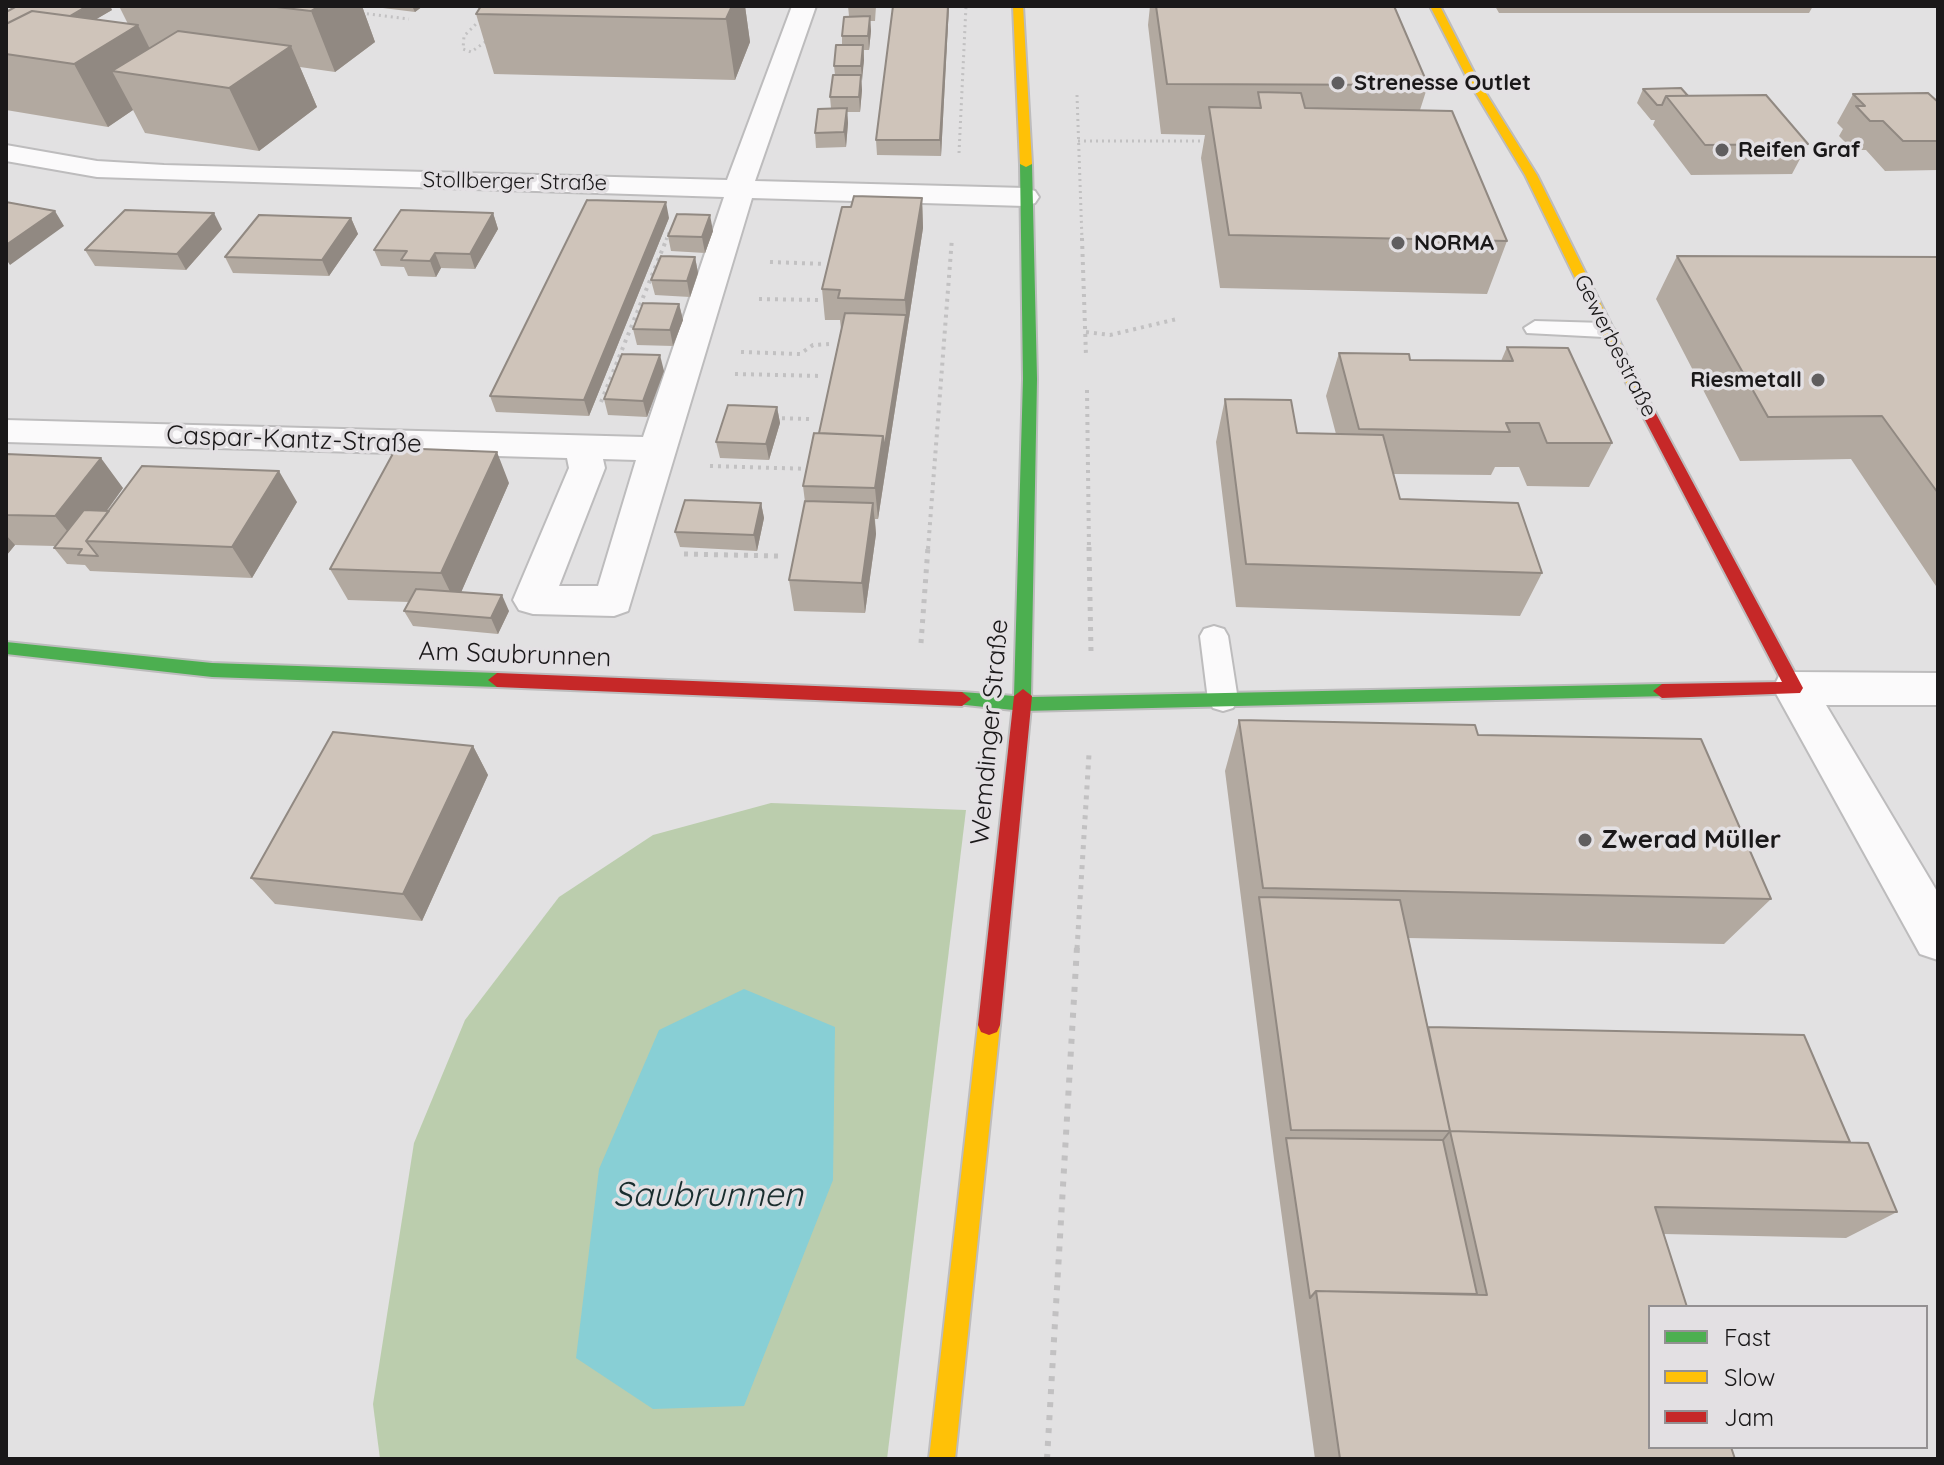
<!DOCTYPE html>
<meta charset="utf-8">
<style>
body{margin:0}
#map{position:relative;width:1944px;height:1465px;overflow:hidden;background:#e2e1e2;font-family:Quicksand,sans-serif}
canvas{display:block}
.frame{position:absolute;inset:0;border:8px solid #1a1819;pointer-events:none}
.legend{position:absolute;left:1648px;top:1305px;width:280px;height:144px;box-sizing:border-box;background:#e3e0e3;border:2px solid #939092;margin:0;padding:10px 14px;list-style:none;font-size:24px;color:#1a1819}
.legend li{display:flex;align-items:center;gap:16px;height:40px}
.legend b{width:40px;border:2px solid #939092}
</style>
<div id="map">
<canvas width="1944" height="1465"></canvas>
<div class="frame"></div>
<ul class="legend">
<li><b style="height:10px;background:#4caf50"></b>Fast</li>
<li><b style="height:10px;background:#ffc107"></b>Slow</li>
<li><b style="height:10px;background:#c62828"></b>Jam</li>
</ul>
</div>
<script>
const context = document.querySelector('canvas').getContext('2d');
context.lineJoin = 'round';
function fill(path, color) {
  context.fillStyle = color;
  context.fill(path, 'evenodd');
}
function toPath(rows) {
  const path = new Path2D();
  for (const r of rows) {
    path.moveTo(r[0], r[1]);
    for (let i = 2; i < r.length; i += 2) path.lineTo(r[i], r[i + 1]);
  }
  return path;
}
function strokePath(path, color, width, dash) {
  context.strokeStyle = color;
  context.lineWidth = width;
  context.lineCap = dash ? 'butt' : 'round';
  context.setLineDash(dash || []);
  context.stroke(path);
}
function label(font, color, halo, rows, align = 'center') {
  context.font = font + ' Quicksand,sans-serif';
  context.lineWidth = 7;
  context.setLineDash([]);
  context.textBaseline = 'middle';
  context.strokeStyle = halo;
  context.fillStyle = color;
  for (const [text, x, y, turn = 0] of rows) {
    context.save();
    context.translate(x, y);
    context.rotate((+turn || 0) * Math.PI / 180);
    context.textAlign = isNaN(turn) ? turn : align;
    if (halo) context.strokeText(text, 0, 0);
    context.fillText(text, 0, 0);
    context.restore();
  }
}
const green = toPath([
 [771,803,966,810,887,1459,380,1459,373,1404,414,1143,465,1020,559,897,653,835]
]);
const water = toPath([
 [744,989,835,1027,833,1180,744,1406,653,1409,576,1358,599,1169,659,1030]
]);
const pathFar3 = toPath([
 [361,13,409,19],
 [480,20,464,36,463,49,471,52,488,40],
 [1077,95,1082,240],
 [1078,141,1208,141],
 [959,153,966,6],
 [666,240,670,230]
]);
const pathFar2 = toPath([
 [1082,238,1086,356],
 [770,262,825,264],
 [759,299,818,300],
 [1086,332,1110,335,1177,319],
 [741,352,800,354,813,345,829,344],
 [735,374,822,376],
 [1087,390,1089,549],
 [601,402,667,238],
 [774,418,809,419],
 [710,466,812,469],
 [928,549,952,238]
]);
const pathFar1 = toPath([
 [1089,547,1091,652],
 [684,554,779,556],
 [921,643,928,547],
 [1077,949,1089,754]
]);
const path = toPath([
 [1047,1459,1077,947]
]);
const lane = toPath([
 [1535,321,1604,323,1615,330,1604,337,1527,333,1524,328,1535,321],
 [1214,626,1224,629,1228,636,1238,700,1233,708,1223,711,1213,708,1208,700,1200,636,1204,629,1214,626]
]);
const street = toPath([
 [792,6,816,6,755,181,1025,188,1035,191,1039,197,1035,203,1025,206,752,198,628,611,614,616,533,614,519,610,513,600,569,468,567,458,6,442,6,420,643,437,724,197,97,177,6,161,6,145,97,161,164,165,727,180,792,6],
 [603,459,636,460,598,586,559,586,605,468,603,459],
 [1794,672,1938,673,1938,705,1826,705,1938,893,1938,960,1920,954,1773,688,1779,676,1794,672]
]);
const fast = toPath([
 [1026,161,1032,164,1037,379,1031,697,1662,684,1671,691,1668,696,1023,711,956,704,953,699,962,692,1014,696,1023,379,1020,164,1026,161],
 [6,642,212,663,497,673,506,680,497,687,212,677,6,654,6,642]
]);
const slow = toPath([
 [1013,6,1023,6,1032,164,1026,167,1020,164,1013,6],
 [1430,6,1440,6,1479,82,1537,175,1647,397,1645,400,1640,401,1633,397,1525,175,1469,82,1430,6],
 [989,1015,997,1018,1000,1025,955,1459,929,1459,978,1025,981,1018,989,1015]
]);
const jam = toPath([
 [1640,393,1647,397,1803,688,1800,693,1662,698,1653,691,1662,684,1782,682,1633,397,1640,393],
 [497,673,962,692,971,699,962,706,497,687,488,680,497,673],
 [1023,689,1032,696,1000,1025,997,1032,989,1035,981,1032,978,1025,1014,696,1023,689]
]);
const wall = toPath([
 [17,6,110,6,112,10,96,19,128,24,119,6,362,6,375,42,335,72,300,67,317,107,259,151,145,133,133,110,108,127,6,110,6,12],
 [367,6,423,6,415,12],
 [745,6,750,42,735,80,494,74,476,14],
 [848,6,876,6,875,21,870,21,871,31,869,50,864,50,864,60,861,81,862,90,860,112,847,112,848,123,846,147,816,148,815,133,831,108,830,97,835,75,834,66,842,45,842,36,849,16],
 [949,6,941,156,877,155,876,140],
 [1150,6,1394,6,1428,85,1420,110,1507,241,1487,294,1220,288,1201,158,1205,135,1161,134,1148,25],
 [1495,6,1813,6,1809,13,1499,13],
 [1643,89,1688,96,1808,144,1792,174,1691,175,1653,125,1655,120,1651,120,1637,103],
 [1853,94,1938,102,1938,170,1885,171,1866,150,1853,150,1839,136,1843,129,1837,123],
 [922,198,923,228,878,519,875,519,876,534,865,613,794,611,789,580,805,502,803,486,819,433,841,329,840,320,825,320,822,289,851,207],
 [493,213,498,229,475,269,441,268,436,277,408,276,404,267,381,266,374,250],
 [351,218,358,234,329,276,233,273,225,257],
 [669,218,589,416,496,412,490,396],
 [222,229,186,270,95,266,85,250],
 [713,231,705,253,671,251,668,236],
 [1677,256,1938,257,1938,589,1851,459,1740,461,1656,299],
 [695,257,698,273,690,297,655,295,651,280],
 [679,304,683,320,673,346,637,345,633,329],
 [1507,347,1612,443,1589,487,1527,486,1519,467,1495,467,1491,475,1393,474,1400,499,1542,573,1520,616,1236,607,1216,442,1225,399,1297,433,1336,434,1326,396,1339,353,1410,360,1501,361],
 [664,371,647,417,608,415,604,399],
 [777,407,780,423,769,460,720,458,716,442],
 [6,454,123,488,107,511,297,502,252,578,90,571,85,565,67,564,54,548,55,546,15,545,6,556],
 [509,483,461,592,509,611,498,634,413,626,404,611,409,602,348,600,330,569],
 [761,503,764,518,757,551,680,547,675,532],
 [1239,720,1478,735,1771,899,1724,944,1408,938,1428,1027,1850,1142,1897,1212,1846,1238,1664,1234,1735,1459,1315,1459,1274,1159,1225,771],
 [473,746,488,775,422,921,275,904,251,878]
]);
const shadedWall = toPath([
 [88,6,110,6,112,10,30,58,6,54],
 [319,6,362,6,375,42,335,72,311,11],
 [412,6,423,6,415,12],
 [732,6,745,6,750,42,735,80,726,19],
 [948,6,949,6,941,156,940,140],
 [870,16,871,31,869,50,868,36],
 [138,25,165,79,112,71,133,110,108,127,74,64],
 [863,45,864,60,862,81,861,66],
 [291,46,317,107,259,151,229,88],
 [861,75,862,90,860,112,859,97],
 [847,108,848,123,846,147,844,132],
 [922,198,923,228,878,519,875,488,883,436,906,315,905,300],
 [666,202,669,218,589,416,584,400],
 [55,211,64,226,10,265,6,259,6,245],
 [214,213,222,229,186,270,177,254],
 [493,213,498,229,475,269,470,254],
 [710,215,713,231,705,253,702,237],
 [351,218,358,234,329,276,322,260],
 [435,253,441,268,436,277,430,261],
 [695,257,698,273,690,297,687,281],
 [679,304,683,320,673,346,670,330],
 [660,355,664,371,647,417,643,401],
 [777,407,780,423,769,460,766,444],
 [497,452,509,483,456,604,441,573],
 [101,458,123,488,80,547,55,516],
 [279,471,297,502,252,578,232,547],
 [761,503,764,518,757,551,754,535],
 [873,503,876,534,865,613,862,583],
 [6,535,15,545,6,556],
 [502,595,509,611,498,634,491,618],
 [473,746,488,775,422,921,403,894]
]);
const building = toPath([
 [17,6,87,6,70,16,32,11,6,24,6,12,17,6],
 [268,6,319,6,311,11,268,6],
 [481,6,732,6,726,19,476,14,481,6],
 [848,6,874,6,848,7,848,6],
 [893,6,948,6,940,140,876,140,893,6],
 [1156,6,1394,6,1428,85,1167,84,1156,6],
 [32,11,138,25,74,64,6,54,6,24,32,11],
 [870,16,868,36,842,36,844,17,870,16],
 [178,31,291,46,229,88,112,71,178,31],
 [836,45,863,45,861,66,834,66,836,45],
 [833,75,861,75,859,97,830,97,833,75],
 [1681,88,1688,96,1666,96,1662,105,1657,105,1643,89,1681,88],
 [1258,92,1301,93,1305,108,1452,111,1507,241,1229,235,1209,107,1261,108,1258,92],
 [1928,93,1938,102,1938,141,1903,141,1883,121,1870,121,1856,106,1865,106,1853,94,1928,93],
 [1766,95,1808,144,1705,145,1666,96,1766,95],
 [847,108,844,132,815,133,818,109,847,108],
 [854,196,922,198,905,300,838,298,840,290,822,289,842,207,851,207,854,196],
 [587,200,666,202,584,400,490,396,587,200],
 [6,202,55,211,6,245,6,202],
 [125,210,214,213,177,254,85,250,125,210],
 [401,210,493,213,470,254,435,253,430,261,401,260,407,251,374,250,401,210],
 [677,214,710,215,702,237,668,236,677,214],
 [259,215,351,218,322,260,225,257,259,215],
 [661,256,695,257,687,281,651,280,661,256],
 [1677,256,1938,257,1938,493,1882,416,1768,417,1677,256],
 [643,303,679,304,670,330,633,329,643,303],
 [845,313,906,315,884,451,883,436,819,433,845,313],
 [1507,347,1568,348,1612,443,1547,443,1539,423,1506,423,1510,432,1359,429,1339,353,1409,354,1410,360,1513,361,1507,347],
 [622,354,660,355,643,401,604,399,622,354],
 [1225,399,1291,400,1297,433,1383,435,1400,499,1518,503,1542,573,1246,564,1225,399],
 [728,405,777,407,766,444,716,442,728,405],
 [814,433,883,436,875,488,803,486,814,433],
 [396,448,497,452,441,573,330,569,396,448],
 [6,454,101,458,55,516,6,515,6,454],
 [142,466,279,471,232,547,86,541,142,466],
 [685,500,761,503,754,535,675,532,685,500],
 [805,501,873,503,862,583,789,580,805,501],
 [84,510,109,511,86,541,98,556,78,555,82,549,54,548,84,510],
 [416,589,502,595,491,618,404,611,416,589],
 [1239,720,1475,725,1478,735,1701,739,1771,899,1263,888,1239,720],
 [333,732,473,746,403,894,251,878,333,732],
 [1259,897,1400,900,1450,1131,1291,1130,1259,897],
 [1428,1027,1804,1035,1850,1142,1450,1131,1443,1140,1477,1294,1316,1291,1310,1298,1286,1138,1443,1140,1450,1131,1428,1027],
 [1450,1131,1868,1143,1897,1212,1655,1207,1687,1307,1650,1307,1650,1447,1731,1447,1735,1459,1340,1459,1316,1291,1487,1295,1450,1131]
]);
const markers = [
 [1338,83,8,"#605e5f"],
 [1722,150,8,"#605e5f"],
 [1398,243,8,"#605e5f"],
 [1818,380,8,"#605e5f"],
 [1585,840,8,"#605e5f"]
];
const farPoinames = [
 ["Strenesse Outlet",1354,83],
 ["Reifen Graf",1738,150],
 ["NORMA",1414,243],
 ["Riesmetall",1802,380,"right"]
];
const farStreetnames = [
 ["Stollberger Straße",515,182,1],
 ["Gewerbestraße",1615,346,63]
];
const streetNames = [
 ["Caspar-Kantz-Straße",294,440,2],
 ["Am Saubrunnen",515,655,2],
 ["Wemdinger Straße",990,732,-85]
];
const poiNames = [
 ["Zwerad Müller",1601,840]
];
const nearWaternames = [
 ["Saubrunnen",708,1196]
];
fill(green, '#bbcdad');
fill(water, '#88cfd5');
strokePath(lane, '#bdbcbd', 4);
strokePath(street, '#bdbcbd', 4);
strokePath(fast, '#bdbcbd', 4);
strokePath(slow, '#bdbcbd', 4);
strokePath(jam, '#bdbcbd', 4);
strokePath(pathFar3, '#c2c1c2', 3, [2, 4]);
strokePath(pathFar2, '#c2c1c2', 4, [3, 5]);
strokePath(pathFar1, '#c2c1c2', 5, [4, 6]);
strokePath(path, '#c2c1c2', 6, [5, 8]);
fill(lane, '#fbfafb');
fill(street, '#fbfafb');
fill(fast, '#4caf50');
fill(slow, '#ffc107');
fill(jam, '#c62828');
fill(wall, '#b2a9a0');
fill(shadedWall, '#918982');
fill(building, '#cfc4ba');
strokePath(building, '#918982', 2);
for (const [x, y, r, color] of markers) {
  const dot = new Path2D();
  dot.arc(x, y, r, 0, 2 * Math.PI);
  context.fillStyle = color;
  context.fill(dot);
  strokePath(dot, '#e3e0e3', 3);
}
label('bold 22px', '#1a1819', '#e3e0e3', farPoinames, 'left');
label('22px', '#1a1819', '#e3e0e3', farStreetnames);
label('26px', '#1a1819', '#e3e0e3', streetNames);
label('bold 26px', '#1a1819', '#e3e0e3', poiNames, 'left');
label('italic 34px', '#192d2e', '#e3e0e3', nearWaternames);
</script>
